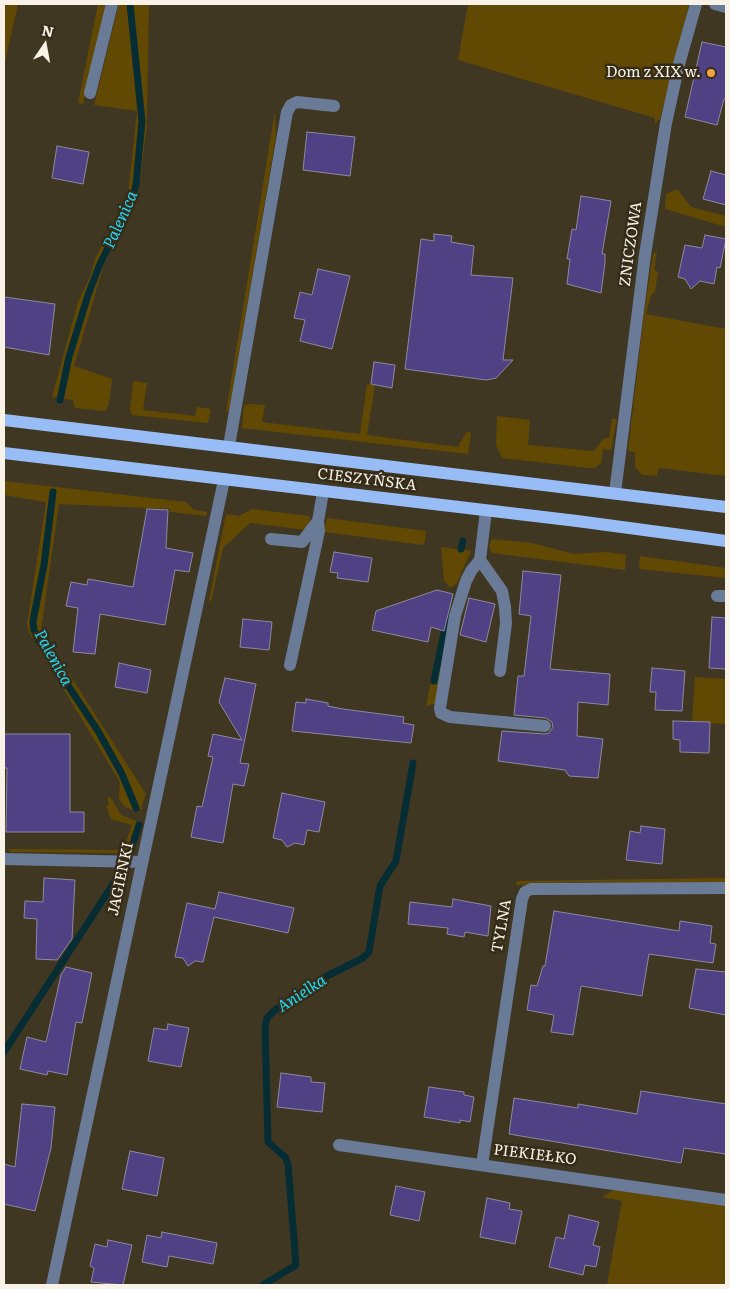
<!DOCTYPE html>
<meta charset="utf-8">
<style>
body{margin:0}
#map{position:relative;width:730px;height:1289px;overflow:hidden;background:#403723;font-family:Literata,serif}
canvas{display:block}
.frame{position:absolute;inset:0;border:5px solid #f9f3e7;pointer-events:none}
.north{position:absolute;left:20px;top:20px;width:50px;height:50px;-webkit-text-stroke:4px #352c19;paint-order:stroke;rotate:12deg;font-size:14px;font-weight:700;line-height:20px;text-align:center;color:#f9f3e7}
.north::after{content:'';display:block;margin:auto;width:18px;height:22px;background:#f9f3e7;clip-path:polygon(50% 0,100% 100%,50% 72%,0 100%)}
</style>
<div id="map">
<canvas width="730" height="1289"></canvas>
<div class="frame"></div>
<div class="north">N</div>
</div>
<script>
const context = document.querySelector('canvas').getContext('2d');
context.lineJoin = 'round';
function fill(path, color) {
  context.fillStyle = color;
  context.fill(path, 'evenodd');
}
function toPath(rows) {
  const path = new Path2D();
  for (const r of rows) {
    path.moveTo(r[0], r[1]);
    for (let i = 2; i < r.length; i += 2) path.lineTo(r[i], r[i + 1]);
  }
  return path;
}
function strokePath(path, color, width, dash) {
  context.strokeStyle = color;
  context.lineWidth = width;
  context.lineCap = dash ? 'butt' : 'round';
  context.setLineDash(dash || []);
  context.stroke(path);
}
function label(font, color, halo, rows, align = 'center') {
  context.font = font + ' Literata,serif';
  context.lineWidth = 5;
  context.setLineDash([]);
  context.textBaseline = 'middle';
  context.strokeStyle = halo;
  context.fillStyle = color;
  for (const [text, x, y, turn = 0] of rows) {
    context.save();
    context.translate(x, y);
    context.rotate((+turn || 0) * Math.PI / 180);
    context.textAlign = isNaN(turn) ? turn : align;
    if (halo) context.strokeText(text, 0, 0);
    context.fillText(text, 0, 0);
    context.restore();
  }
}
const green = toPath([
 [4,4,18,4,4,67],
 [98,4,106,4,83,104,78,103],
 [119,4,149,4,147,124,138,198,104,264,74,366,112,379,109,404,105,411,75,408,73,400,52,397,78,302,90,277,95,259,128,195,137,111,94,105],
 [468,4,689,4,660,119,655,123,655,118,458,60],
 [275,111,276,136,229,411,226,412],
 [677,189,691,207,726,216,726,227,665,209,666,194],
 [657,251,654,269,658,272,655,292,651,295,646,314,726,329,726,476,659,468,657,476,642,475,635,467,635,452,628,451,644,314,653,254],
 [133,381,147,383,143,410,195,416,197,407,211,409,208,423,132,415,130,409],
 [367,384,375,385,367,435,458,447,467,431,471,433,468,454,242,428,244,405,250,404,265,405,262,422,360,434],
 [497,416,530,420,528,445,594,451,604,438,609,438,612,419,617,419,611,450,603,449,601,463,595,468,589,468,502,458,496,445],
 [4,481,186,502,194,510,207,512,206,516,170,512,170,509,59,504,41,630,146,794,142,805,143,809,133,810,125,807,119,799,120,782,29,632,27,624,46,502,4,495],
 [252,509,309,516,310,522,306,530,250,523,223,548,211,602,209,600,226,514,239,516],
 [327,518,426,531,425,542,423,545,324,532],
 [492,539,532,543,574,554,607,552,626,555,625,570,492,553,489,546],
 [441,547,471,551,457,583,450,588,444,580],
 [640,556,726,568,726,578,639,569],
 [446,606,453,613,435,704,426,706],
 [695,677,726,679,726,724,692,722],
 [107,797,111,798,121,815,136,821,137,824,129,850,124,853,11,852,7,849,123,850,132,825,111,819,106,806,109,804],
 [726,878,726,883,572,882,516,885,517,881],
 [614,1190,726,1206,726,1285,607,1285,622,1201,602,1197]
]);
const stream = toPath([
 [60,400,69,357,88,295,100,264,133,197,136,185,142,121,130,4],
 [53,492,44,565,33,621,34,630,38,640,98,731,122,774,136,808],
 [461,549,463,541],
 [434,681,448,613],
 [131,849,139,825],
 [4,1052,119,875],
 [263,1285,296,1265,288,1164,285,1157,268,1142,265,1027,267,1018,274,1011,325,977,363,958,369,952,380,886,396,861,413,763]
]);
const building = toPath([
 [702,42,726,47,726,99,724,99,717,125,685,117,702,42],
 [307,132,355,137,350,176,303,170,307,132],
 [57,146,89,152,83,184,52,178,57,146],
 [711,171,726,175,726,205,703,199,711,171],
 [581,196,611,201,602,254,605,254,605,263,601,293,567,284,570,259,567,259,572,229,576,230,581,196],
 [434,234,452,236,451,242,474,246,471,275,513,278,503,360,513,360,496,378,486,380,405,369,421,239,434,241,434,234],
 [705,235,726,239,720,268,717,267,714,284,700,281,691,289,685,279,678,277,685,245,702,248,705,235],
 [318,269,350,276,332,349,300,341,305,320,294,318,300,292,312,295,318,269],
 [4,297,55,304,49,355,4,347,4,297],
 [374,362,395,365,392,388,371,384,374,362],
 [147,509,168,510,166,548,193,553,189,572,175,570,165,625,100,614,95,654,73,652,78,608,66,606,71,582,87,585,88,579,133,587,147,509],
 [334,552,372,558,368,582,337,578,338,573,330,572,334,552],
 [523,571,561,575,550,669,610,674,608,705,578,702,577,736,603,739,598,778,569,776,565,770,498,761,502,731,545,734,549,733,553,727,552,722,546,718,514,715,518,676,524,676,531,616,519,614,523,571],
 [437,590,453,594,444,631,431,627,428,642,372,630,376,611,437,590],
 [469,598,495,604,486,642,460,635,469,598],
 [712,617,726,618,726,669,709,668,712,617],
 [243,619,272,622,269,650,240,647,243,619],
 [119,663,151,670,147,693,115,687,119,663],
 [652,668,685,671,682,711,655,710,656,692,650,692,652,668],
 [225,678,256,684,240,763,249,764,244,786,233,784,223,843,191,837,197,806,202,807,213,757,208,756,213,734,242,740,219,702,225,678],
 [306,699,328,703,328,706,343,709,404,717,403,723,414,725,411,743,292,731,296,702,306,703,306,699],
 [673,721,710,722,709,753,680,752,680,740,673,739,673,721],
 [4,734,70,734,70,812,84,812,84,832,6,832,7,768,4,768,4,734],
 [282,793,325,802,319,832,307,830,304,845,295,843,287,847,282,840,273,838,282,793],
 [641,826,665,829,662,864,626,860,630,831,640,833,641,826],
 [44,878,75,880,72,939,57,960,36,959,37,919,24,918,25,901,43,902,44,878],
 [219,892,294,908,288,933,214,917,203,962,195,961,188,966,183,958,175,957,187,903,215,909,219,892],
 [453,899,491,906,488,936,465,932,464,937,447,934,448,928,408,924,410,902,452,907,453,899],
 [554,911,679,931,680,921,712,926,710,943,716,944,713,963,649,954,642,996,581,986,573,1035,551,1032,554,1015,527,1010,531,985,537,986,543,966,545,966,554,911],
 [66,967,92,973,82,1023,76,1022,67,1075,48,1071,47,1075,20,1069,27,1037,46,1042,61,975,66,967],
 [696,969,726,972,726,1015,689,1008,696,969],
 [168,1024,189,1028,181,1067,148,1061,154,1028,167,1030,168,1024],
 [281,1073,311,1077,311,1082,325,1083,322,1112,277,1107,281,1073],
 [429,1087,464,1092,464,1095,474,1097,470,1122,460,1120,460,1123,424,1117,429,1087],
 [641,1091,726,1104,726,1154,684,1148,681,1163,509,1134,514,1098,578,1108,578,1104,637,1114,641,1091],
 [22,1104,55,1107,51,1148,35,1211,4,1204,4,1164,15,1167,22,1104],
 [130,1151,164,1158,157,1196,122,1189,130,1151],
 [396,1186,425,1192,419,1221,390,1215,396,1186],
 [487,1198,510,1203,509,1209,522,1211,515,1244,480,1237,487,1198],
 [569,1215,599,1222,593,1245,600,1247,596,1267,585,1265,583,1275,549,1267,556,1237,564,1239,569,1215],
 [162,1232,217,1243,213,1264,169,1256,167,1267,142,1262,147,1235,161,1238,162,1232],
 [108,1240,132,1245,123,1285,91,1282,94,1268,90,1266,95,1244,107,1247,108,1240]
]);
const minor = toPath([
 [715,4,726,7],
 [90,93,112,4],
 [229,446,287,112,291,105,297,102,334,106],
 [615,493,645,255,666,123,679,64,696,4],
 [486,511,480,560,471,571,466,581,455,616,440,708,441,713,450,717,545,726],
 [271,539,302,542,318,521],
 [480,560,502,591,505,607,506,623,500,671],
 [717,596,726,596],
 [290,665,319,531,318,521,323,492],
 [4,859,141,862],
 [339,1145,726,1200],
 [482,1165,522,899,525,892,531,889,726,888],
 [52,1285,224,480]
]);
const major = toPath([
 [4,420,726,507],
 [4,453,577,521,726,541]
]);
const markers = [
 [711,73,5,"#f3a442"]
];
const poiNames = [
 ["Dom z XIX w.",701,73]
];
const streetNames = [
 ["ZNICZOWA",631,244,-82],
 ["CIESZYŃSKA",367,480,7],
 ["JAGIENKI",121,879,-78],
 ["TYLNA",502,926,-80],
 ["PIEKIEŁKO",535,1155,7]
];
const waterNames = [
 ["Palenica",121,220,-66],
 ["Palenica",53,658,61],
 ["Anielka",302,994,-33]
];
fill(green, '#624903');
strokePath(stream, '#072d34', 7);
fill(building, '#4f4183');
strokePath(building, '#8c89a0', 1);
strokePath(minor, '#697b97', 12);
strokePath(major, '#98bcf5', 12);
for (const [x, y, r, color] of markers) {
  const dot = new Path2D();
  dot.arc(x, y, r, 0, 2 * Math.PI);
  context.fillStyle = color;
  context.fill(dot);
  strokePath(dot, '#352c19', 2);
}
label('15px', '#f9f3e7', '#352c19', poiNames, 'right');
label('15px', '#f9f3e7', '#352c19', streetNames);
label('italic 16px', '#22d8f5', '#352c19', waterNames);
</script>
